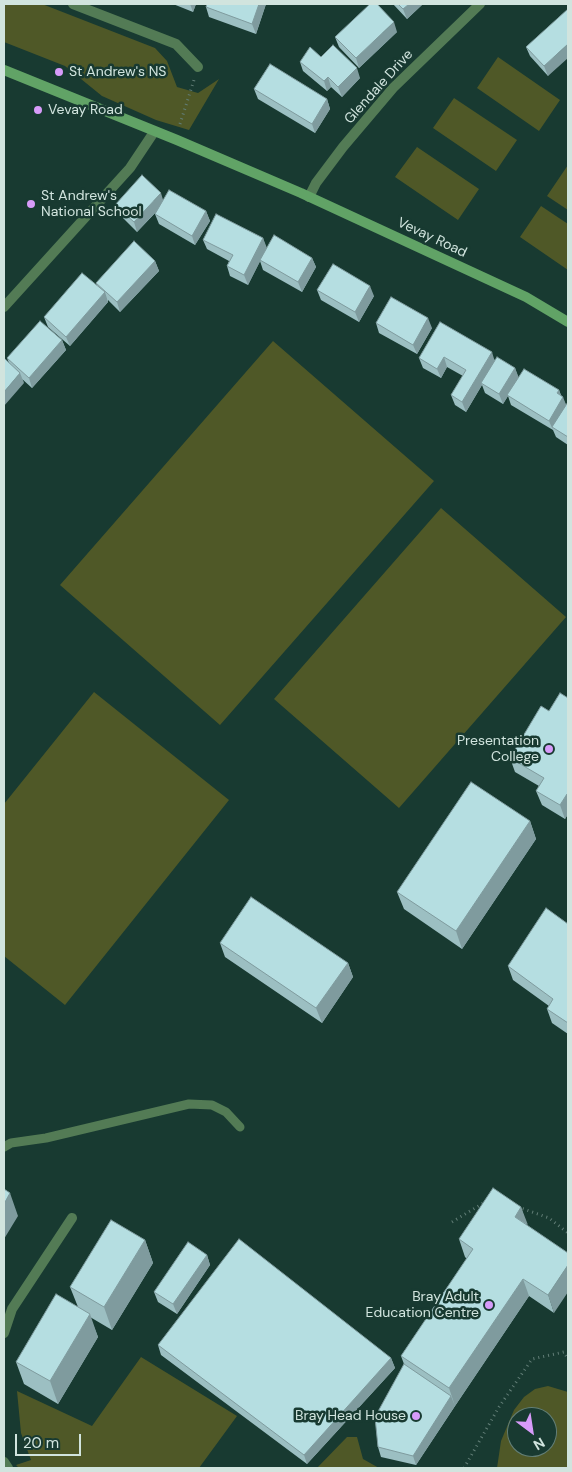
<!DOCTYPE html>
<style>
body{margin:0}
#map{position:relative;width:572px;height:1472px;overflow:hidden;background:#183a31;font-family:"DM Sans",sans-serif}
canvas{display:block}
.frame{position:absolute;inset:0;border:5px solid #d1e4de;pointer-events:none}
.north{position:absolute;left:507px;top:1407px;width:50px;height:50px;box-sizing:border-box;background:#183a31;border:1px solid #627e76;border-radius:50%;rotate:149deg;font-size:14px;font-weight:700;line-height:20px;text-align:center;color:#d1e4de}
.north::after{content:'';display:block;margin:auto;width:18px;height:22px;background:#d79bf9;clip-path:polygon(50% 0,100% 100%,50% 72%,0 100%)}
.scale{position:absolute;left:15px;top:1434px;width:66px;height:22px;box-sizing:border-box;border:2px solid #d1e4de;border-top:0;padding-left:6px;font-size:15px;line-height:18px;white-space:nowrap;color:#d1e4de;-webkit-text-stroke:4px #183a31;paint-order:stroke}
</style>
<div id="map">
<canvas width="572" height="1472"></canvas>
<div class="frame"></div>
<div class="north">N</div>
<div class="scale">20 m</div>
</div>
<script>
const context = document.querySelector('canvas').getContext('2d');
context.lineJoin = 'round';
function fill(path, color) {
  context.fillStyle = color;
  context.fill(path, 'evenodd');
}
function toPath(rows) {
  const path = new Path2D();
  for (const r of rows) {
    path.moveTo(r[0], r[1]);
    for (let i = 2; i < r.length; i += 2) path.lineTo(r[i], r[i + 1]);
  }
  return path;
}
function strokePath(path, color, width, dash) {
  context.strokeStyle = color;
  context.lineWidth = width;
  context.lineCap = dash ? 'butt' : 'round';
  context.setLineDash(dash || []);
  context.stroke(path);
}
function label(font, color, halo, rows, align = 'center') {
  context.font = font + ' "DM Sans",sans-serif';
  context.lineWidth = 5;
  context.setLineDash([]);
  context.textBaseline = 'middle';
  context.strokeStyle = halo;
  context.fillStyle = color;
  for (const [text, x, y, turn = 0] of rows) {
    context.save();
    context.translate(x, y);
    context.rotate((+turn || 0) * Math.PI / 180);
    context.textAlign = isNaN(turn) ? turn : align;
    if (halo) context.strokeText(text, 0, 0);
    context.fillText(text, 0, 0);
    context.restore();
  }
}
const green = toPath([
 [4,4,42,4,155,48,167,61,177,87,198,93,219,79,189,130,156,120,102,96,65,66,4,42],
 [498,57,560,100,539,131,477,88],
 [454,98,517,140,496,171,433,128],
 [417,147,479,189,458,220,395,177],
 [568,165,568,210,547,196],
 [541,206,568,224,568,270,520,237],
 [273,341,434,481,220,725,60,585],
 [441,508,566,617,399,808,274,699],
 [94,692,229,800,65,1005,4,956,4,804],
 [141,1357,237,1416,199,1468,19,1468,16,1465,31,1460,21,1433,17,1391,92,1426],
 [548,1386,568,1392,568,1468,497,1468,501,1441,514,1410,524,1397,535,1389],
 [517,1417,547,1417,547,1447,517,1447],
 [347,1437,357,1437,363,1459,379,1468,317,1468]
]);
const path = toPath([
 [180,124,194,80],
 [518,1207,549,1218,568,1233],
 [452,1222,485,1202],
 [464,1468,499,1407,532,1359,564,1352,568,1359]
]);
const lane = toPath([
 [4,1147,11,1143,46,1138,189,1104,212,1105,226,1112,240,1127]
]);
const street = toPath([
 [73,4,176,44,198,67],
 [309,197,316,183,343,147,393,88,480,4],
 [4,307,130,168,154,132],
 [4,1333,12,1309,72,1218],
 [4,1462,8,1468]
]);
const secondary = toPath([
 [4,70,177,140,301,193,526,297,568,322]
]);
const wall = toPath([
 [173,4,196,4,193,12],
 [266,4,256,34,209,17,206,7],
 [393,4,423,4,407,19],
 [568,9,548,76,530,56,526,47],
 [397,32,359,68,339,47,335,37],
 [321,57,360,78,342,97,331,87,327,91,303,71,300,62],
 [254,89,327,99,330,109,315,133,258,99],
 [163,200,206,211,210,221,195,245,159,224,155,214,159,209,137,232,119,214,115,205],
 [263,238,266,248,312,258,316,267,302,292,263,270,260,261,248,285,230,276,227,266,229,261,207,249,203,240],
 [155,261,159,271,120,312,108,300,108,302,70,346,48,327,44,317,97,286,96,283],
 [317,290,374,296,359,322,321,300],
 [440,322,495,360,515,368,518,377,559,390,561,395,566,405,568,403,568,445,556,437,553,430,511,405,508,396,503,404,485,393,482,385,466,412,455,405,451,395,463,376,447,367,441,378,423,368,419,358],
 [376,323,432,328,417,354,379,333],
 [62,340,66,350,32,388,22,379,24,383,9,363,7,358],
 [568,698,568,814,565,819,542,805,536,791,539,786,515,772,510,758,549,711],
 [530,821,536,839,462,949,404,909,397,892],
 [568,924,568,1034,552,1023,547,1009,549,1006,513,980,508,966],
 [220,943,348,963,353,977,322,1023,225,957],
 [521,1207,554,1313,529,1296,455,1406,416,1465,381,1457,378,1447,404,1364,401,1356,467,1259,465,1257,459,1239],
 [145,1240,153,1263,112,1330,90,1317,98,1337,58,1404,24,1384,16,1362,78,1307,70,1287],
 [207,1255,210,1265,177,1314,158,1302,154,1292],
 [158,1345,391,1358,395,1368,307,1464,161,1355]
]);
const shadedWall = toPath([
 [190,4,196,4,193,12],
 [259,4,266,4,256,34,252,24],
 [409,4,423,4,407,19,403,9],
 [394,22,397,32,359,68,356,58],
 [568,44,568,58,548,76,544,66],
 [357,68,360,78,342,97,338,87],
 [328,77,331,87,327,91,324,81],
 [327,99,330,109,315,133,312,124],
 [161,193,164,203,137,232,134,222],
 [206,211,210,221,195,245,192,236],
 [263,238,267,248,248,285,244,275],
 [312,258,316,267,302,292,298,282],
 [155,261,159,271,120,312,117,302],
 [370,286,374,296,359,322,355,312],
 [105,292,108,302,70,346,66,337],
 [428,318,432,328,417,354,413,345],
 [62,340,66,350,32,388,29,378],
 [492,352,495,362,481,383,482,385,466,412,462,402],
 [444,357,447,367,441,378,437,369],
 [515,368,519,378,503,404,499,394],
 [20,373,24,383,4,406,4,392],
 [559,390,562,399,563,397,567,407,552,427,553,430,549,421,557,393],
 [567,794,568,798,568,814,565,819,560,805],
 [530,821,536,839,462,949,456,931],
 [348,963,353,977,322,1023,316,1008],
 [10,1193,18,1216,4,1239,4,1204],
 [521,1207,528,1225,515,1217],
 [145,1240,153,1263,112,1330,104,1307],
 [207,1255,210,1265,177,1314,173,1304],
 [568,1265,568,1292,554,1313,548,1295],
 [523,1279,529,1296,455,1406,449,1388],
 [90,1314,98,1337,58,1404,50,1381],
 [391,1358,395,1368,307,1464,304,1455],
 [451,1396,455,1406,416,1465,413,1456]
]);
const building = toPath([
 [207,4,259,4,252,24,206,7,207,4],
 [370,4,377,4,394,22,356,58,335,37,370,4],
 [398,4,409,4,403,9,398,4],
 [568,9,568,44,544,66,526,47,568,9],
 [333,45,357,68,338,87,328,77,324,81,300,62,310,47,321,57,333,45],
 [270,64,327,99,312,124,254,89,270,64],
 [142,175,161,193,134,222,115,205,142,175],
 [169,190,206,211,192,236,155,214,169,190],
 [216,214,263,238,244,275,227,266,233,255,203,240,216,214],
 [274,235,312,258,298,282,260,260,274,235],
 [134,241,155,261,117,302,96,283,134,241],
 [333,264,370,286,355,312,317,290,333,264],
 [82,273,105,292,66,337,44,317,82,273],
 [391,297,428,318,413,345,376,323,391,297],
 [40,321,62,340,29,378,7,358,40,321],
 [440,322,492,352,462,402,451,395,466,370,444,357,437,369,419,358,440,322],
 [497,357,515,368,499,394,481,383,497,357],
 [4,358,20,373,4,392,4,358],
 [524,369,559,390,557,393,563,397,549,421,507,395,524,369],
 [568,402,568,437,552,427,568,402],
 [560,693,568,698,568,794,567,794,560,805,536,791,544,778,510,758,541,706,549,711,560,693],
 [471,782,530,821,456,931,397,892,471,782],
 [251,897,348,963,316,1008,220,943,251,897],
 [546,908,568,924,568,1023,547,1009,553,999,508,966,546,908],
 [493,1188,521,1207,515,1217,568,1253,568,1265,548,1295,523,1279,449,1388,401,1356,473,1249,459,1239,493,1188],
 [4,1189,10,1193,4,1204,4,1189],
 [111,1220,145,1240,104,1307,70,1287,111,1220],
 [239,1239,391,1358,304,1455,158,1345,239,1239],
 [188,1242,207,1255,173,1304,154,1292,188,1242],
 [56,1294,90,1314,50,1381,16,1362,56,1294],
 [404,1364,451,1396,413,1456,378,1447,375,1417,404,1364]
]);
const markers = [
 [59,72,5,"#d79bf9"],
 [38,110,5,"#d79bf9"],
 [31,204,5,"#d79bf9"],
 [549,749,5,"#d79bf9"],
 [489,1305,5,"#d79bf9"],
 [416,1416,5,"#d79bf9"]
];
const poiNames = [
 ["St Andrew's NS",69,72],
 ["Vevay Road",48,110],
 ["St Andrew's",41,196],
 ["National School",41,212],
 ["Presentation",539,741,"right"],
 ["College",539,757,"right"],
 ["Bray Adult",479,1297,"right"],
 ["Education Centre",479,1313,"right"],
 ["Bray Head House",406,1416,"right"]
];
const streetNames = [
 ["Glendale Drive",379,87,-48],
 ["Vevay Road",432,238,25]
];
fill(green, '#4f5827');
strokePath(path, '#627e77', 3, [1, 4]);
strokePath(lane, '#537b55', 9);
strokePath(street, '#537b55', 10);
strokePath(secondary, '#61a366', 10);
fill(wall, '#9cbfc2');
fill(shadedWall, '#7f9b9e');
fill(building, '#b5dee1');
strokePath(building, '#7f9b9e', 1);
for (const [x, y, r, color] of markers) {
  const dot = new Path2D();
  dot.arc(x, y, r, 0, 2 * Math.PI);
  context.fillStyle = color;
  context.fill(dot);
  strokePath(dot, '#183a31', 2);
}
label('14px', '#d1e4de', '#183a31', poiNames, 'left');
label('14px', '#d1e4de', '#183a31', streetNames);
</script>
